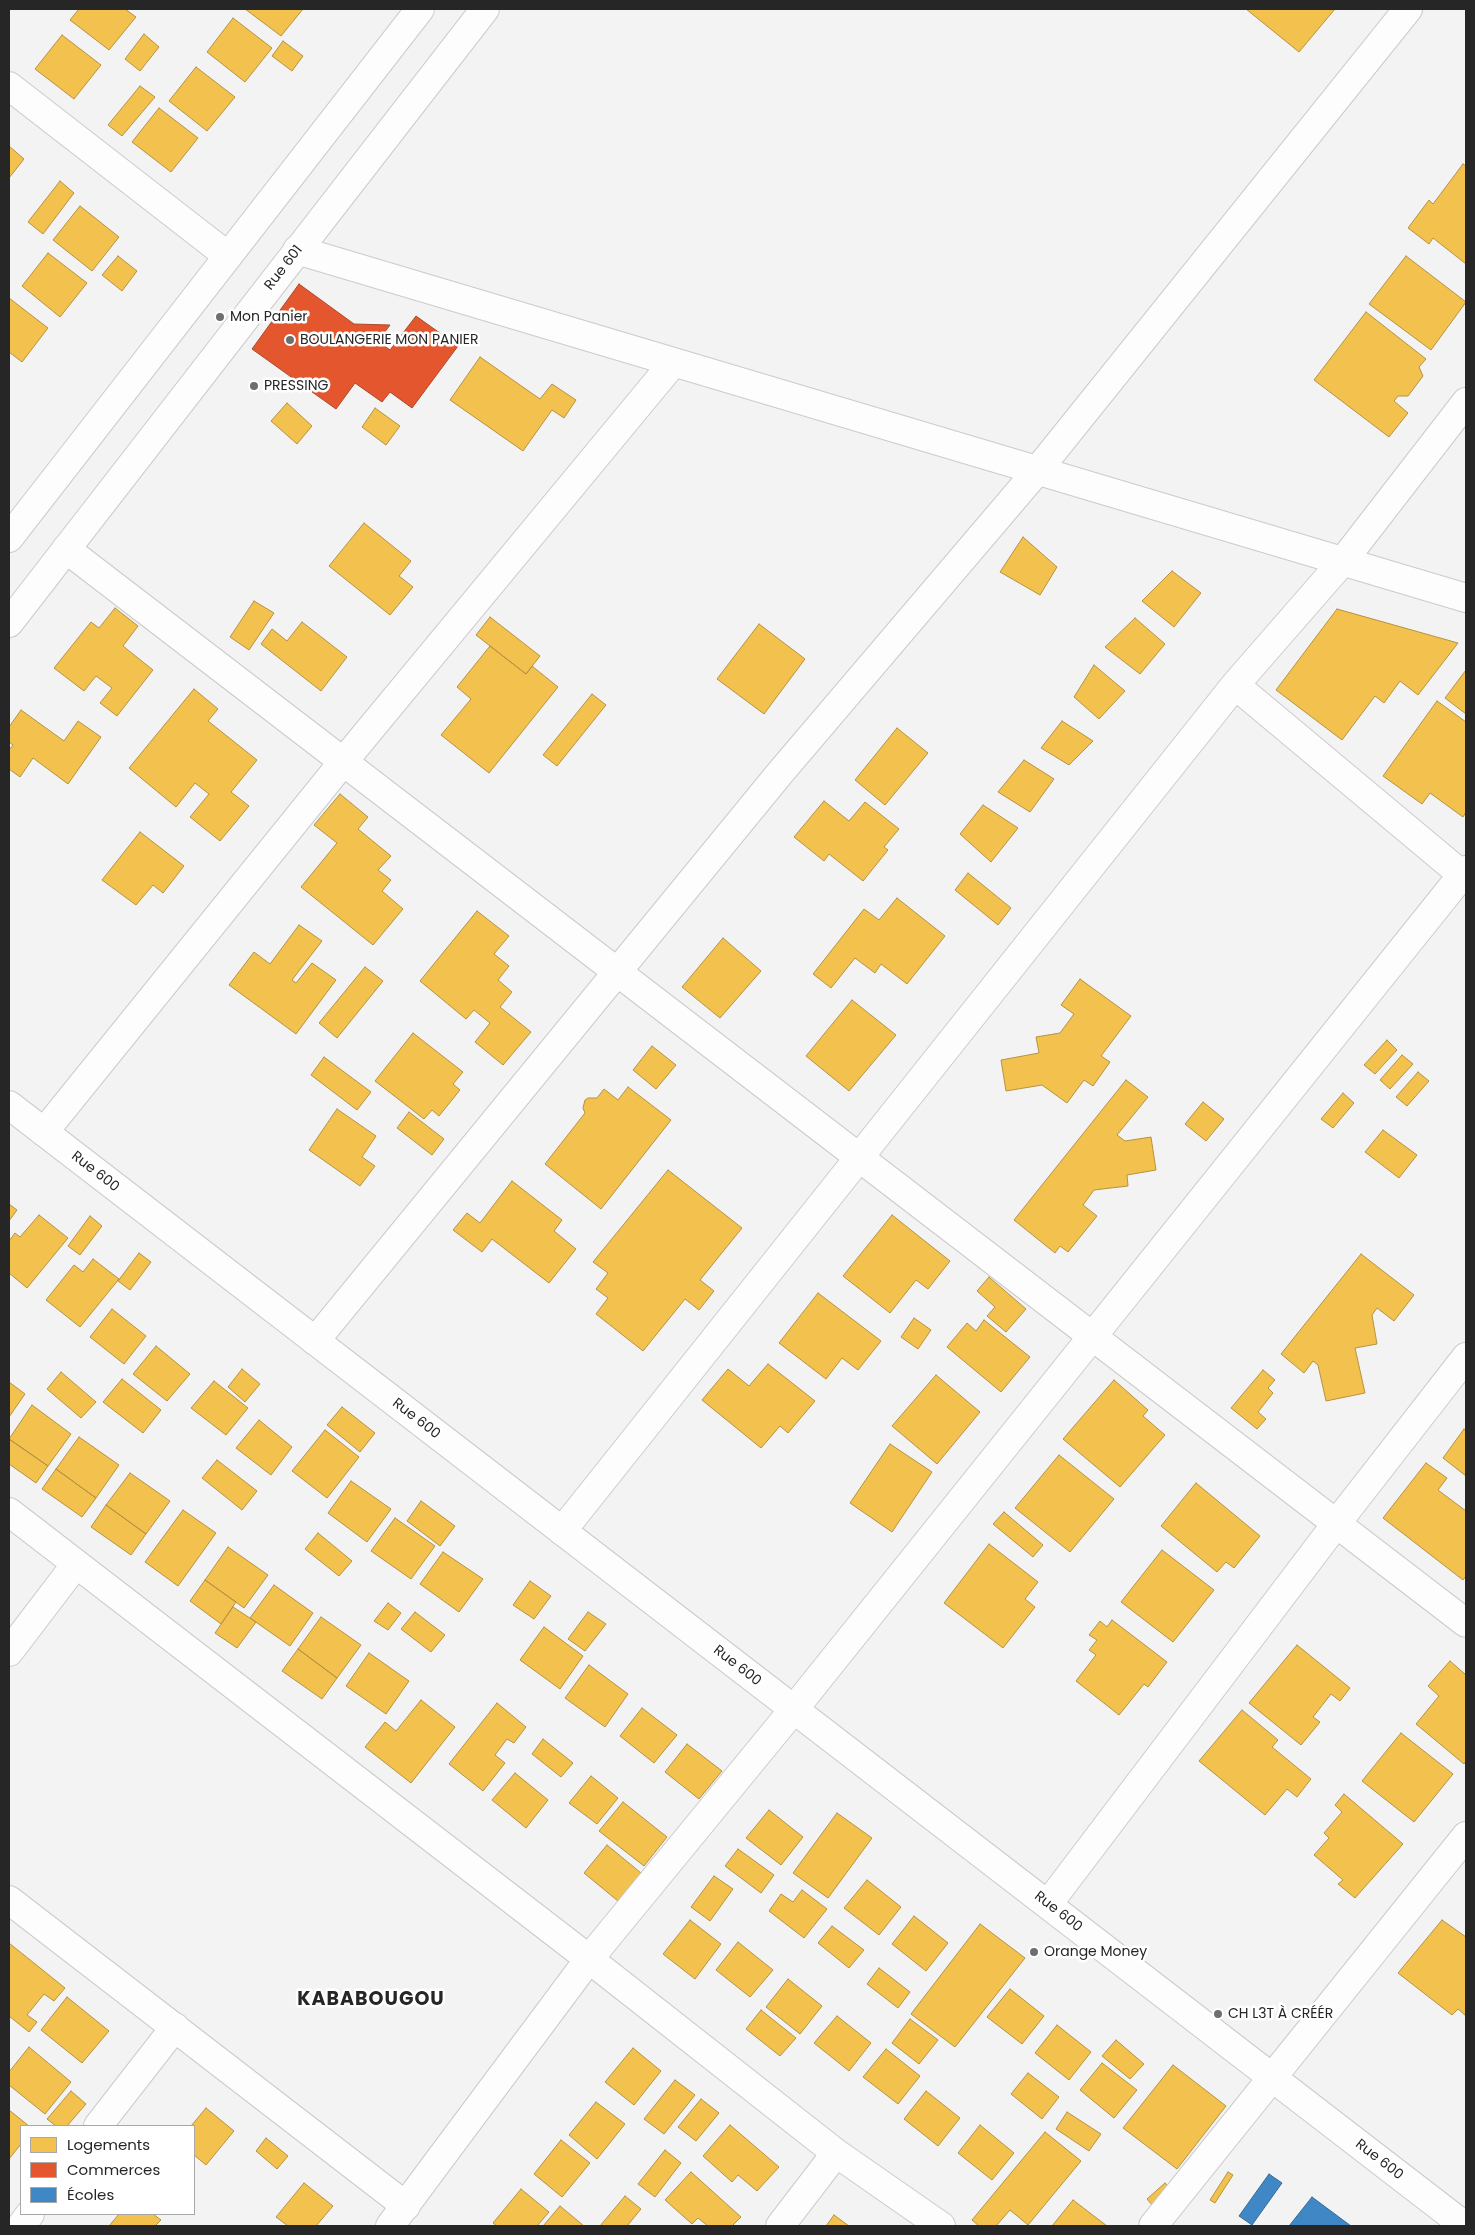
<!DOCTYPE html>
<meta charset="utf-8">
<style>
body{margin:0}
#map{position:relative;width:1475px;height:2235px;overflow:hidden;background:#f3f3f4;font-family:Poppins,sans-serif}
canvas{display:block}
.frame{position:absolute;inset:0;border:10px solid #262627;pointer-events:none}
.legend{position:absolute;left:20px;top:2125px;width:175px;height:90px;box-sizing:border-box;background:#fff;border:1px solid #a8a8a9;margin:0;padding:6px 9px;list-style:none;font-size:15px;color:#262627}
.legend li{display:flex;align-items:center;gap:10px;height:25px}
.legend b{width:25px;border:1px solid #a8a8a9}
</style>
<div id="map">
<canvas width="1475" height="2235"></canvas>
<div class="frame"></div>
<ul class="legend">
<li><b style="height:14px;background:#f2c14e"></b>Logements</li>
<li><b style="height:14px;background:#e4572e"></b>Commerces</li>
<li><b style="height:14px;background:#3f88c5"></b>Écoles</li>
</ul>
</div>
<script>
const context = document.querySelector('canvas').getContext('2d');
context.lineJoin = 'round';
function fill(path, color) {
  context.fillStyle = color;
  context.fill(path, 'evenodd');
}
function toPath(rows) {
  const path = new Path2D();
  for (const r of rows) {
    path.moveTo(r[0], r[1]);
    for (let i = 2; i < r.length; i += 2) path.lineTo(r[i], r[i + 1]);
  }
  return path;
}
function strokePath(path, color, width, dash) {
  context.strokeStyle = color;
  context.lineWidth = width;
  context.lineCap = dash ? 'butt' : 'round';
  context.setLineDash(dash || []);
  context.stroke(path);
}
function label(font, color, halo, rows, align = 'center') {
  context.font = font + ' Poppins,sans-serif';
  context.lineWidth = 5;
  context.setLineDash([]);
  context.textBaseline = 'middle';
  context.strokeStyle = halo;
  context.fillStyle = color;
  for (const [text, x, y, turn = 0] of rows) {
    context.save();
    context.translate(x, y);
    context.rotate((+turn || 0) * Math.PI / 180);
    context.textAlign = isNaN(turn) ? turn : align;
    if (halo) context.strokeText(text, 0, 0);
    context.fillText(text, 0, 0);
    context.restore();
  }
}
const homes = toPath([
 [79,9,125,9,136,17,109,50,70,20,79,9],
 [245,9,303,9,281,36,245,9],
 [1246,9,1335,9,1299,52,1246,9],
 [233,18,272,48,245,82,207,52,233,18],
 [144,34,159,47,140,71,125,59,144,34],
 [62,35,101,65,74,99,35,69,62,35],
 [283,41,303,56,292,71,272,56,283,41],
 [196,67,235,97,207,131,169,101,196,67],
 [140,86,155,97,122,136,108,125,140,86],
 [159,108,198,138,171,172,132,142,159,108],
 [9,146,24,159,9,178,9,146],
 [1463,164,1466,166,1466,264,1433,238,1429,244,1408,228,1429,200,1433,204,1463,164],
 [60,181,74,193,43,234,28,222,60,181],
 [80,206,119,237,92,271,53,240,80,206],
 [48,253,87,283,60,317,22,286,48,253],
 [118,256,137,271,122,291,102,275,118,256],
 [1406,256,1466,302,1431,350,1369,304,1406,256],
 [9,298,48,328,22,362,9,352,9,298],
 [1366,312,1426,359,1419,367,1423,376,1408,396,1398,396,1394,401,1408,413,1389,437,1314,380,1366,312],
 [480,357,540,399,552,384,576,400,564,418,552,410,523,451,450,400,480,357],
 [287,403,312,426,297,444,271,421,287,403],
 [375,408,400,426,386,445,362,427,375,408],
 [364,523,411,561,399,576,413,587,390,615,329,566,364,523],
 [1023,537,1057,567,1040,595,1000,572,1023,537],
 [1172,571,1201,593,1174,627,1142,601,1172,571],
 [254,601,274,613,249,650,230,637,254,601],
 [115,608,138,626,123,646,153,670,117,716,100,703,112,688,96,676,84,691,54,668,91,622,99,628,115,608],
 [1337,609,1458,643,1418,695,1400,681,1384,703,1375,696,1342,740,1276,690,1337,609],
 [490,617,540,656,526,674,476,635,490,617],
 [1135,618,1165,644,1140,674,1105,647,1135,618],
 [302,622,347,657,321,691,261,644,272,629,287,641,302,622],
 [759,624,805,659,764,714,717,679,759,624],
 [490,646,526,674,532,666,558,687,489,773,441,735,471,699,457,687,490,646],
 [1094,665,1125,691,1099,719,1074,697,1094,665],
 [1466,670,1466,714,1445,698,1466,670],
 [194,689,218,709,208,721,257,760,231,792,249,806,220,841,190,817,209,794,195,783,176,807,129,768,194,689],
 [592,694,606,705,557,766,543,755,592,694],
 [1437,701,1466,722,1466,812,1463,817,1430,793,1422,804,1383,776,1437,701],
 [21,710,64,741,78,721,101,737,68,784,33,758,20,777,9,769,9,750,13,745,9,742,9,727,21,710],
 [1062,721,1093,741,1069,765,1041,748,1062,721],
 [897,728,928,753,885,805,855,780,897,728],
 [1024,760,1054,779,1030,812,998,792,1024,760],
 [340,794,368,817,358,829,391,856,378,870,391,880,382,891,403,909,373,945,301,887,337,843,314,825,340,794],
 [824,801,849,821,865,802,899,829,884,847,888,850,863,881,829,854,824,861,794,837,824,801],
 [983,805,1018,828,991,862,960,834,983,805],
 [140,832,184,866,163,893,153,885,136,905,102,880,140,832],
 [968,873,1011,908,998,925,955,890,968,873],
 [897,898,945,936,907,984,881,964,875,973,855,958,831,988,813,974,864,909,879,920,897,898],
 [477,911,509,936,494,954,509,966,498,980,512,992,500,1007,531,1032,503,1065,475,1042,490,1023,474,1010,466,1019,420,981,477,911],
 [299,925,322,941,292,980,296,983,312,963,336,980,296,1034,229,985,254,952,270,964,299,925],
 [723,938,761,971,720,1018,682,987,723,938],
 [365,967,383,981,337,1038,319,1023,365,967],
 [1080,979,1131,1016,1101,1056,1110,1062,1093,1086,1084,1080,1067,1103,1042,1085,1006,1091,1001,1060,1039,1053,1036,1037,1060,1033,1074,1014,1061,1005,1080,979],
 [852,1000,896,1035,849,1091,806,1056,852,1000],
 [413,1033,463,1072,453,1084,460,1090,439,1116,432,1110,424,1119,375,1081,413,1033],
 [1387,1040,1397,1050,1375,1074,1364,1065,1387,1040],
 [652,1046,676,1065,656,1089,633,1070,652,1046],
 [1402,1055,1413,1064,1390,1089,1380,1080,1402,1055],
 [324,1057,371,1092,357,1110,311,1075,324,1057],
 [1418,1072,1429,1081,1407,1106,1396,1097,1418,1072],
 [1126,1080,1148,1097,1117,1135,1125,1141,1151,1137,1156,1170,1127,1175,1128,1186,1094,1190,1083,1205,1097,1216,1068,1252,1060,1246,1055,1253,1014,1220,1126,1080],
 [628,1087,671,1120,601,1209,545,1164,585,1113,583,1108,585,1100,588,1098,597,1098,604,1089,618,1100,628,1087],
 [1343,1093,1354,1103,1333,1128,1321,1119,1343,1093],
 [1203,1102,1224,1119,1206,1141,1185,1124,1203,1102],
 [337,1109,376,1136,362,1157,375,1166,360,1186,309,1150,337,1109],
 [409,1112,444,1139,432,1155,397,1128,409,1112],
 [1383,1130,1417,1155,1399,1178,1365,1152,1383,1130],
 [668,1170,742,1228,700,1280,714,1291,699,1310,685,1299,643,1351,596,1314,608,1298,596,1289,608,1273,593,1262,668,1170],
 [512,1181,562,1220,554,1231,576,1249,549,1283,492,1239,482,1252,453,1230,467,1213,480,1223,512,1181],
 [9,1204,17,1210,9,1221,9,1204],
 [39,1215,68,1238,27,1288,9,1273,9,1241,15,1233,20,1237,39,1215],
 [892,1215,950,1261,928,1289,916,1280,890,1313,843,1276,892,1215],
 [90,1216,102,1226,80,1255,68,1246,90,1216],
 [139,1253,151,1262,130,1290,118,1281,139,1253],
 [1361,1254,1414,1295,1394,1321,1377,1308,1372,1315,1377,1344,1355,1348,1365,1393,1326,1401,1318,1365,1313,1361,1304,1373,1281,1354,1361,1254],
 [93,1259,119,1279,80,1327,46,1300,74,1265,83,1272,93,1259],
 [989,1277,1026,1309,1006,1332,987,1316,995,1307,977,1291,989,1277],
 [818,1293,881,1341,858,1370,842,1358,826,1379,779,1343,818,1293],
 [112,1309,146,1336,124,1364,90,1337,112,1309],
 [914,1318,931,1330,918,1349,901,1337,914,1318],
 [984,1320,1030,1357,1001,1392,947,1347,967,1323,976,1331,984,1320],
 [156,1346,190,1374,167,1401,133,1374,156,1346],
 [768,1364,815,1401,788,1433,780,1426,761,1448,702,1400,728,1369,749,1386,768,1364],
 [242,1369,260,1384,245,1402,228,1387,242,1369],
 [1263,1370,1275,1380,1268,1388,1273,1393,1258,1412,1266,1419,1257,1429,1231,1408,1263,1370],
 [61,1372,96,1402,81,1418,47,1389,61,1372],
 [936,1375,980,1412,937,1464,892,1426,936,1375],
 [122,1379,161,1410,143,1433,103,1402,122,1379],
 [1114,1380,1148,1410,1143,1416,1165,1435,1120,1487,1063,1439,1114,1380],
 [214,1381,248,1408,226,1435,191,1408,214,1381],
 [9,1382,25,1394,9,1417,9,1382],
 [32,1405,71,1434,48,1466,9,1439,32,1405],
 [342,1407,375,1433,360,1452,327,1425,342,1407],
 [259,1420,292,1447,271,1475,236,1448,259,1420],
 [1464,1429,1466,1431,1466,1476,1443,1458,1464,1429],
 [325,1430,359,1457,327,1498,292,1471,325,1430],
 [79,1437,119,1465,96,1498,56,1469,79,1437],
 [9,1439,48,1466,36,1483,9,1464,9,1439],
 [890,1444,932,1472,892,1532,850,1503,890,1444],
 [1059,1455,1114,1499,1070,1552,1015,1508,1059,1455],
 [217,1460,257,1491,242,1510,202,1478,217,1460],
 [1426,1463,1447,1478,1438,1490,1466,1511,1466,1576,1463,1580,1383,1518,1426,1463],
 [56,1469,96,1498,82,1517,42,1489,56,1469],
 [130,1473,170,1501,146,1534,106,1505,130,1473],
 [351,1481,391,1509,367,1542,328,1513,351,1481],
 [1196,1483,1260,1536,1234,1568,1226,1562,1217,1572,1161,1526,1196,1483],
 [421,1501,455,1526,440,1546,407,1521,421,1501],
 [106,1505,146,1534,131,1555,91,1527,106,1505],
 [183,1510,216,1533,178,1586,145,1562,183,1510],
 [1004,1512,1043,1545,1033,1557,993,1524,1004,1512],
 [395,1518,435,1546,411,1579,371,1551,395,1518],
 [318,1533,352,1561,339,1576,305,1549,318,1533],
 [989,1544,1038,1582,1025,1599,1035,1607,1003,1648,944,1603,989,1544],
 [228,1547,268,1575,244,1608,205,1580,228,1547],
 [1162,1550,1214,1590,1173,1642,1121,1602,1162,1550],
 [443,1552,483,1579,459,1612,420,1584,443,1552],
 [205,1580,236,1602,221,1624,190,1601,205,1580],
 [530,1581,551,1596,534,1619,513,1605,530,1581],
 [274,1585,313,1613,290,1646,250,1618,274,1585],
 [388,1603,401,1613,388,1630,374,1621,388,1603],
 [233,1607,256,1622,237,1648,215,1633,233,1607],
 [415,1612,445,1635,431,1652,401,1629,415,1612],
 [588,1612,606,1624,585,1651,568,1639,588,1612],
 [321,1617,361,1645,337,1678,298,1649,321,1617],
 [1112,1620,1167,1662,1148,1687,1144,1684,1119,1715,1076,1681,1096,1655,1089,1650,1097,1640,1089,1635,1100,1621,1107,1627,1112,1620],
 [544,1627,583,1656,560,1689,520,1660,544,1627],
 [1297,1645,1350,1688,1340,1701,1331,1694,1313,1717,1320,1722,1301,1745,1249,1703,1297,1645],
 [298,1649,337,1678,322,1699,282,1671,298,1649],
 [369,1653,409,1681,386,1714,346,1686,369,1653],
 [1450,1661,1466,1675,1466,1761,1464,1764,1416,1724,1439,1696,1428,1686,1450,1661],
 [589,1665,628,1694,605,1727,565,1698,589,1665],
 [421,1700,455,1727,411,1783,365,1747,385,1722,396,1731,421,1700],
 [497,1703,526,1727,514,1743,507,1739,495,1755,505,1763,483,1791,449,1764,497,1703],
 [642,1708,677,1735,654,1763,620,1736,642,1708],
 [1242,1710,1278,1740,1272,1747,1311,1779,1297,1797,1287,1789,1265,1815,1199,1761,1242,1710],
 [1401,1733,1453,1774,1414,1822,1362,1781,1401,1733],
 [543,1739,573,1763,561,1777,532,1754,543,1739],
 [687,1744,722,1771,699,1799,665,1772,687,1744],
 [515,1773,548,1800,526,1828,492,1800,515,1773],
 [591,1776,618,1798,597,1824,569,1803,591,1776],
 [1344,1794,1403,1844,1355,1898,1338,1884,1343,1880,1314,1855,1329,1838,1324,1833,1342,1812,1335,1805,1344,1794],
 [623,1802,667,1837,644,1866,599,1831,623,1802],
 [769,1810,803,1837,781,1865,746,1838,769,1810],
 [837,1813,872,1838,828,1898,793,1873,837,1813],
 [607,1845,641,1873,618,1901,584,1873,607,1845],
 [738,1849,774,1875,761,1893,725,1866,738,1849],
 [714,1876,733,1889,710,1921,691,1907,714,1876],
 [867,1880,901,1907,879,1935,844,1908,867,1880],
 [802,1890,827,1909,804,1938,769,1911,781,1894,793,1902,802,1890],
 [914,1916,948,1943,926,1971,892,1944,914,1916],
 [690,1920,721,1944,695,1979,663,1954,690,1920],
 [1442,1920,1466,1937,1466,2016,1458,2009,1452,2015,1398,1973,1442,1920],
 [980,1924,1025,1958,955,2047,911,2014,980,1924],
 [832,1926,864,1950,849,1968,818,1943,832,1926],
 [738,1942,773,1970,750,1997,716,1970,738,1942],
 [9,1943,65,1988,54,2001,44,1994,27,2015,37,2022,29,2032,9,2016,9,1943],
 [879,1968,910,1992,898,2008,867,1984,879,1968],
 [788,1979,822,2006,800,2034,766,2007,788,1979],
 [1010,1989,1044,2016,1022,2044,987,2017,1010,1989],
 [67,1997,109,2031,82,2063,41,2030,67,1997],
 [761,2010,796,2038,780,2056,746,2029,761,2010],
 [837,2016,871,2043,849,2071,814,2043,837,2016],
 [910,2019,938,2040,919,2064,892,2043,910,2019],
 [1057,2025,1091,2052,1069,2080,1035,2053,1057,2025],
 [1116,2040,1144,2064,1130,2079,1102,2056,1116,2040],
 [29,2047,71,2082,45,2114,9,2085,9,2072,29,2047],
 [633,2048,661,2071,634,2105,605,2082,633,2048],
 [886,2049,920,2076,898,2104,863,2077,886,2049],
 [1102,2063,1137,2090,1114,2118,1080,2090,1102,2063],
 [1173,2065,1226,2106,1177,2169,1123,2128,1173,2065],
 [1028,2073,1059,2097,1042,2119,1011,2094,1028,2073],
 [675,2080,695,2095,664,2134,644,2119,675,2080],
 [71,2091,86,2104,67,2126,56,2126,47,2119,71,2091],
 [926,2091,960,2118,938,2146,904,2119,926,2091],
 [701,2099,719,2113,696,2141,678,2127,701,2099],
 [596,2102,625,2124,597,2159,569,2135,596,2102],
 [206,2108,234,2131,206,2165,194,2155,194,2126,191,2126,206,2108],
 [9,2110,29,2126,21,2126,21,2144,9,2159,9,2110],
 [1067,2112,1101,2134,1089,2151,1056,2129,1067,2112],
 [730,2125,779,2167,757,2191,738,2175,732,2182,703,2156,730,2125],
 [980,2125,1014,2153,992,2180,958,2153,980,2125],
 [1045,2132,1081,2161,1028,2225,1010,2210,996,2226,979,2226,972,2220,1045,2132],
 [266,2138,288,2156,277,2169,256,2151,266,2138],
 [561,2140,590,2163,562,2197,534,2174,561,2140],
 [665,2150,681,2163,655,2197,638,2184,665,2150],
 [691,2172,741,2217,732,2226,708,2226,698,2218,692,2224,665,2200,691,2172],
 [1228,2172,1233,2175,1215,2203,1210,2200,1228,2172],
 [304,2183,333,2206,316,2226,288,2226,276,2217,304,2183],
 [1165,2183,1170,2189,1153,2206,1147,2199,1165,2183],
 [521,2189,549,2212,537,2226,497,2226,493,2223,521,2189],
 [625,2196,641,2209,627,2226,600,2226,625,2196],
 [1073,2200,1107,2226,1052,2226,1073,2200],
 [560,2206,584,2226,543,2226,560,2206],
 [119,2214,153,2214,161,2220,155,2226,109,2226,119,2214],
 [834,2215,849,2226,826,2226,834,2215]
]);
const shops = toPath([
 [299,284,354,324,390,325,378,341,390,350,416,316,458,346,412,408,390,392,382,402,355,383,336,409,252,349,299,284]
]);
const schools = toPath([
 [1269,2174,1282,2183,1252,2225,1239,2216,1269,2174],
 [1312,2197,1351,2226,1289,2226,1312,2197]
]);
const minor = toPath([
 [9,86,228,256],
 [297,250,1466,598],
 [66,549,1466,1623],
 [1235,685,1466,878],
 [44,1132,343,762,673,363],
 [315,1341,780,773,1037,471,1408,9],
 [9,1512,589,1959,836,2153,941,2226],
 [562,1531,1235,685,1343,561,1466,402],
 [9,1652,76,1564],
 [9,1900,406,2206],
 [1048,1904,1336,1524,1466,1357],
 [98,2126,175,2027],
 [21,2226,30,2214],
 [390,2226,589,1959,794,1709,1466,870],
 [780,2226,836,2153],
 [1153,2226,1466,1836]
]);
const tertiary = toPath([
 [9,538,420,9],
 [9,623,485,9],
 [9,1105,1465,2226]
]);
const markers = [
 [220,317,5,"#6e6e6f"],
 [290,340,5,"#6e6e6f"],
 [254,386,5,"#6e6e6f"],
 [1034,1952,5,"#6e6e6f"],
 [1218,2014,5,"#6e6e6f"]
];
const streetNames = [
 ["Rue 601",284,268,-52],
 ["Rue 600",95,1172,38],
 ["Rue 600",416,1419,38],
 ["Rue 600",737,1666,38],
 ["Rue 600",1058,1912,38],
 ["Rue 600",1379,2160,38]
];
const poiNames = [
 ["Mon Panier",230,317],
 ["BOULANGERIE MON PANIER",300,340],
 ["PRESSING",264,386],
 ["Orange Money",1044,1952],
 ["CH L3T À CRÉÉR",1228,2014]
];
const districtNames = [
 ["KABABOUGOU",371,2000]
];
fill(homes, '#f2c14e');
strokePath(homes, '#b59242', 1);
fill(shops, '#e4572e');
strokePath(shops, '#ab482c', 1);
fill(schools, '#3f88c5');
strokePath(schools, '#386b96', 1);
strokePath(minor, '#cbcbcc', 30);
strokePath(tertiary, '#cbcbcc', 30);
strokePath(minor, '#fdfdfd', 28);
strokePath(tertiary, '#fdfdfd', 28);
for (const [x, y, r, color] of markers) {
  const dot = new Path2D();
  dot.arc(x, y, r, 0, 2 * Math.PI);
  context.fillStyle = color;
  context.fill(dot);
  strokePath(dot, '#fff', 2);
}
label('14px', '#262627', '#fff', streetNames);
label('14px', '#262627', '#fff', poiNames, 'left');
context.letterSpacing = '1px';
label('bold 19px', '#262627', '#fff', districtNames);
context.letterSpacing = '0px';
</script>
